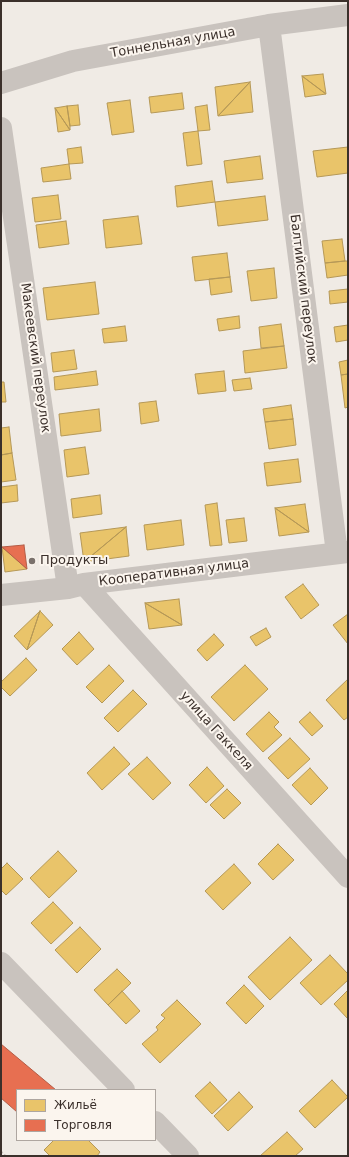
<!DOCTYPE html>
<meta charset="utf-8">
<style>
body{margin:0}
#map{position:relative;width:349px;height:1157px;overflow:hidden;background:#f0ebe5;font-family:"DejaVu Sans",sans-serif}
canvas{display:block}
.frame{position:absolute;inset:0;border:2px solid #3b302b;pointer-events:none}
.legend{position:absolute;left:16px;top:1089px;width:140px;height:52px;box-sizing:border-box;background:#fbf5ee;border:1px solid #aea6a0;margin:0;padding:5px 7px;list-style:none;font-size:12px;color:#3b302b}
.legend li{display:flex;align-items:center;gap:8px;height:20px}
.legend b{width:20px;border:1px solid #aea6a0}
</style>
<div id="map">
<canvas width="349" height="1157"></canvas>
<div class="frame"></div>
<ul class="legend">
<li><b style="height:11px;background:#e9c46a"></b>Жильё</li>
<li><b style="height:11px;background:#e76f51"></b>Торговля</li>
</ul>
</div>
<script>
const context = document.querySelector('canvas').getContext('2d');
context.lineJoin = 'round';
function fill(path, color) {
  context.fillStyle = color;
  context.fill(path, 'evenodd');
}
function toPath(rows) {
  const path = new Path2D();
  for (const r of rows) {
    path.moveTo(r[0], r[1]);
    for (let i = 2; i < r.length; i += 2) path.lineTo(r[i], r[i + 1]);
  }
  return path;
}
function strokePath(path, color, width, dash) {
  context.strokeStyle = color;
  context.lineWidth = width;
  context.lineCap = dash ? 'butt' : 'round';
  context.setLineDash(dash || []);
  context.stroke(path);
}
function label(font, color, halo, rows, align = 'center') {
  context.font = font + ' "DejaVu Sans",sans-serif';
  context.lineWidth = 4;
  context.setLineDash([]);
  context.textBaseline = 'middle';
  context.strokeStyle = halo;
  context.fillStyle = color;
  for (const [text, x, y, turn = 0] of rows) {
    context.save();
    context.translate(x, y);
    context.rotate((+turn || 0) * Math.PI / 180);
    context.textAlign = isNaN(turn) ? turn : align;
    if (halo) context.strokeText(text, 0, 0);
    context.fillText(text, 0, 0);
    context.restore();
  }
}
const homes = toPath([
 [323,74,326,94,302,76,323,74],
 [302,76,326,94,305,97,302,76],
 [250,82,253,112,218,116,250,82],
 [250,82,218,116,215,87,250,82],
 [182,93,184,109,151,113,149,97,182,93],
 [130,100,134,132,112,135,107,103,130,100],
 [78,105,80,125,70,126,67,106,78,105],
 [207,105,210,130,198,131,195,107,207,105],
 [67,106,70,126,70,130,55,108,67,106],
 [55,108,70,130,58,132,55,108],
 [198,131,202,164,187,166,183,133,198,131],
 [81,147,83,163,69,164,67,149,81,147],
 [348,147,348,173,317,177,313,151,348,147],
 [260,156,263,179,227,183,224,161,260,156],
 [69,164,71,179,43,182,41,168,69,164],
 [212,181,215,202,177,207,175,186,212,181],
 [58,195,61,219,35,222,32,198,58,195],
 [265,196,268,220,218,226,215,202,265,196],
 [138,216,142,244,106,248,103,220,138,216],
 [66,221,69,244,39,248,36,225,66,221],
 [342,239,345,261,325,263,322,241,342,239],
 [227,253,230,277,195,281,192,257,227,253],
 [345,261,348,261,348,275,327,278,325,263,345,261],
 [274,268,277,298,251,301,247,271,274,268],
 [230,277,232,292,211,295,209,279,230,277],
 [95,282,99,314,47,320,43,288,95,282],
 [348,289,348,302,330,304,329,291,348,289],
 [239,316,240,328,219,331,217,319,239,316],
 [281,324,284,346,261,348,259,327,281,324],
 [348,325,348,340,336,342,334,327,348,325],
 [125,326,127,341,104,343,102,329,125,326],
 [284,346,287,368,245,373,243,351,284,346],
 [74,350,77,369,53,372,51,353,74,350],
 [348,360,348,374,341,375,339,362,348,360],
 [96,371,98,385,55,390,54,377,96,371],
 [224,371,226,391,198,394,195,374,224,371],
 [348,374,348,407,345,408,341,375,348,374],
 [250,378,252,389,234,391,232,380,250,378],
 [1,382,4,382,6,402,1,402,1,382],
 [156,401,159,421,141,424,139,403,156,401],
 [291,405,293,419,265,422,263,409,291,405],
 [99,409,101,431,61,436,59,414,99,409],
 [293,419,296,445,269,449,265,422,293,419],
 [9,427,12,453,1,455,1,428,9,427],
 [85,447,89,474,67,477,64,450,85,447],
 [12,453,16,480,1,482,1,455,12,453],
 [298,459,301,482,267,486,264,463,298,459],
 [17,485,18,501,1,503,1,487,17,485],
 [100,495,102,514,73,518,71,499,100,495],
 [217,503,222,545,210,546,205,505,217,503],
 [305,504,309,532,275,508,305,504],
 [275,508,309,532,279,536,275,508],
 [244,518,247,541,229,543,226,520,244,518],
 [181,520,184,545,147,550,144,525,181,520],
 [126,527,84,562,80,533,126,527],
 [126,527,129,556,84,562,126,527],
 [2,547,27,569,5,572,2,547],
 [303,584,319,605,301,619,285,597,303,584],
 [179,599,182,625,145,603,179,599],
 [145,603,182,625,149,629,145,603],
 [40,611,27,650,14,636,40,611],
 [40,611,53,625,27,650,40,611],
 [348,614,348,644,333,625,348,614],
 [266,628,271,637,256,646,250,637,266,628],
 [79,632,94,649,77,665,62,649,79,632],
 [214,634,224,645,207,661,197,650,214,634],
 [26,658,37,670,10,696,1,687,1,682,26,658],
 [109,665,124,681,102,703,86,687,109,665],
 [245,665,268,689,234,721,211,697,245,665],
 [348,679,348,717,344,720,326,700,348,679],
 [133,690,147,704,118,732,104,718,133,690],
 [269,712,279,722,274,727,282,735,263,752,246,734,269,712],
 [310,712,323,726,312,736,299,722,310,712],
 [290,738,310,759,288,779,268,758,290,738],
 [114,747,130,764,102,790,87,773,114,747],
 [147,757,171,783,153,800,128,774,147,757],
 [207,767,224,786,206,803,189,785,207,767],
 [310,768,328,788,311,805,292,785,310,768],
 [227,789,241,803,224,819,210,805,227,789],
 [278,844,294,860,273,880,258,864,278,844],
 [58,851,77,871,49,898,30,878,58,851],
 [7,863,23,879,6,895,1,890,1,869,7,863],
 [234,864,251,883,223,910,205,891,234,864],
 [53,902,73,923,51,944,31,923,53,902],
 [80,927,101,949,77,973,55,950,80,927],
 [290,937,312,960,270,1000,248,977,290,937],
 [330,955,348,974,348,980,321,1005,300,983,330,955],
 [117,969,131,983,108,1005,94,990,117,969],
 [244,985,264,1006,246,1024,226,1003,244,985],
 [348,990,348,1019,334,1004,348,990],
 [122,991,140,1011,126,1024,108,1005,122,991],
 [177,1000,201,1024,160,1063,142,1044,158,1030,156,1027,165,1018,161,1015,177,1000],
 [332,1080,348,1097,315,1128,299,1111,332,1080],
 [210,1082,227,1100,212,1114,195,1096,210,1082],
 [239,1092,253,1107,228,1131,214,1116,239,1092],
 [287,1132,303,1149,295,1156,260,1156,287,1132],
 [54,1140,88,1140,100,1152,97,1156,50,1156,44,1150,54,1140]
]);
const shops = toPath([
 [24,545,27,569,2,547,24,545],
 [1,1044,56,1090,17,1090,17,1112,1,1098,1,1044]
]);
const path = toPath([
 [1,1152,5,1156]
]);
const minor = toPath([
 [269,25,337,553],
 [1,83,73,61,269,25,348,15],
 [1,128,68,588],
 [84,584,348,877],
 [1,595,68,588,84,584,348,552],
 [1,963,124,1090],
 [155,1122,188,1156]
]);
const markers = [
 [32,561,4,"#7a716c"]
];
const streetNames = [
 ["Тоннельная улица",173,43,-10],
 ["Балтийский переулок",303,289,83],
 ["Макеевский переулок",35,358,82],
 ["Кооперативная улица",174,573,-7],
 ["улица Гаккеля",216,731,48]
];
const poiNames = [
 ["Продукты",40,561]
];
fill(homes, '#e9c46a');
strokePath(homes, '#b59857', 1);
fill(shops, '#e76f51');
strokePath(shops, '#b35c46', 1);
strokePath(path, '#c2bbb6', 2.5, [2, 2]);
strokePath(minor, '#c9c3be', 22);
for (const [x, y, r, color] of markers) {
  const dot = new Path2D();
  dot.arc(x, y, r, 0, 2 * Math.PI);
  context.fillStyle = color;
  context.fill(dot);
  strokePath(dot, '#fbf5ee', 1.5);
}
label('13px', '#3b302b', '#fbf5ee', streetNames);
label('13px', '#3b302b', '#fbf5ee', poiNames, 'left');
</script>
